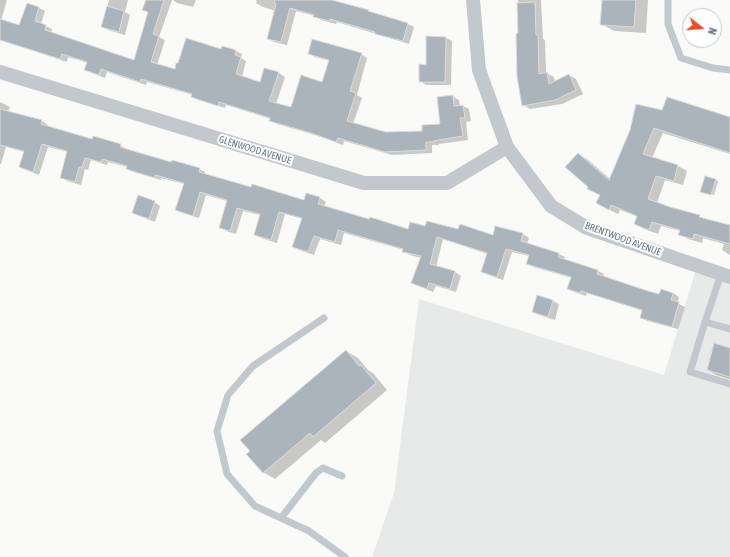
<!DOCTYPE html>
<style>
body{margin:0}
#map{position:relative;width:730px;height:557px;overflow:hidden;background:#fafaf8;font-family:"Asap Condensed",sans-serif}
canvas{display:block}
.north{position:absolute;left:682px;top:8px;width:40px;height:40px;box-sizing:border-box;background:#fff;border:1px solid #c1c9ce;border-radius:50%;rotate:107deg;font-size:11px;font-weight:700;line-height:16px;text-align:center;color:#647884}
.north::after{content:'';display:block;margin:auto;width:14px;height:18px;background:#ea4b28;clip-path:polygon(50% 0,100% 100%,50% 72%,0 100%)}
</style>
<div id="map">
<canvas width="730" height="557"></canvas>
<div class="north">N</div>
</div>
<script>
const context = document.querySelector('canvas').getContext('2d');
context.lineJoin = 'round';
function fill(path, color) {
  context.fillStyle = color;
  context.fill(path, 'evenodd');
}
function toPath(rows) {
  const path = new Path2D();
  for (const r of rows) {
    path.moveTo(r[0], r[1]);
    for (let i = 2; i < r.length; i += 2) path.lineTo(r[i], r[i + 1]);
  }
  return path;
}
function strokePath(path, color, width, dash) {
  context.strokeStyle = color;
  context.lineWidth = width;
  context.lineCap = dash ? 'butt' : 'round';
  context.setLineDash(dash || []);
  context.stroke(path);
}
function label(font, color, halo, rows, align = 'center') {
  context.font = font + ' "Asap Condensed",sans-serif';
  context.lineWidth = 4;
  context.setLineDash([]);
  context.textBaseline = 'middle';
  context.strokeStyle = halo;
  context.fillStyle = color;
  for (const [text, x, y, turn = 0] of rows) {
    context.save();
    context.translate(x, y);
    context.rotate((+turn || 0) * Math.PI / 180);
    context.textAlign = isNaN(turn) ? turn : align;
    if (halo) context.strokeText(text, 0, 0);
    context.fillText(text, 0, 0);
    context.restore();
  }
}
const built = toPath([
 [697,266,730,277,730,557,372,557,394,493,419,299,664,375]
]);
const shadow = toPath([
 [0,0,7,0,1,21,20,27,39,8,45,11,41,24,52,29,51,34,135,62,149,13,144,10,147,0,172,0,159,37,165,40,157,65,175,70,222,50,236,51,242,54,241,58,246,61,242,77,260,83,265,69,279,73,285,77,276,104,292,108,323,83,330,61,315,57,309,54,361,54,367,58,357,95,362,98,353,124,385,133,423,132,441,125,452,96,459,100,460,106,463,106,469,109,471,121,466,122,468,140,439,144,439,145,432,145,432,153,392,155,344,141,343,145,315,135,277,124,271,121,271,119,226,105,225,108,198,100,192,97,193,95,147,82,146,85,107,72,105,78,92,73,86,70,88,63,68,57,67,62,0,40],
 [109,0,128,0,125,12,130,15,125,35,108,30,102,27],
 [173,0,196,0,193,7,177,3],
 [255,0,328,0,408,24,414,27,409,44,337,22,336,24,321,20,315,16,296,11,287,45,274,42,268,38,276,11,263,7,256,3,257,1],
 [518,0,541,0,543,39,545,40,546,73,554,77,555,82,569,75,576,79,583,94,562,104,530,109,523,105],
 [603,0,648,0,646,33,614,31,601,24],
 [446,38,452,41,451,85,426,85,420,81,427,66],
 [0,102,10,107,8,112,42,121,48,125,47,127,93,140,120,145,126,149,126,150,172,163,199,169,205,172,205,174,252,188,305,201,307,195,320,198,326,202,324,207,409,230,426,228,459,230,493,236,496,227,523,234,529,238,527,244,559,254,565,257,564,260,598,271,604,274,603,277,660,295,661,290,673,293,679,297,677,303,685,307,678,329,647,321,641,317,643,311,587,293,586,296,574,292,568,289,572,278,533,267,527,264,529,256,512,252,503,280,488,275,482,272,487,254,443,239,436,267,455,272,461,276,456,292,436,286,433,292,418,286,412,283,421,258,410,255,404,251,404,250,344,233,341,245,320,239,314,255,299,250,293,246,303,219,285,214,277,243,261,238,255,235,260,215,243,211,236,234,226,231,220,227,227,201,206,195,199,218,182,213,176,210,184,184,161,178,161,180,133,172,127,169,127,167,108,162,107,165,91,160,88,170,85,169,81,185,67,181,61,177,68,152,48,147,39,175,26,170,20,167,24,152,6,147,1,164,0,164],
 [663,111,730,118,730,154,663,133,652,158,678,166,687,171,683,185,665,180,657,203,699,216,705,219,730,226,730,255,722,250,724,244,703,238,702,243,688,239,680,234,680,231,661,226,658,234,644,229,636,224,638,217,620,210,618,214,606,208,601,195,578,154,587,159,610,179],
 [716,180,718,181,714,195,704,193],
 [154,202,160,206,155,222,139,216,133,213],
 [553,301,559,304,555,320,539,315,533,312],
 [730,349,730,379,717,375,708,370],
 [346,351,358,358,368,370,373,373,387,390,325,443,321,440,275,479,263,472]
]);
const building = toPath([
 [146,0,164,0,153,34,159,36,151,62,175,69,176,63,178,63,186,38,221,49,222,46,236,50,235,55,241,57,236,74,260,82,264,68,279,72,269,101,291,107,301,75,322,82,329,60,308,54,312,39,362,53,350,91,356,93,347,121,386,132,422,131,422,125,440,124,437,97,453,95,454,106,463,105,465,118,460,118,463,136,433,141,433,142,426,142,426,150,385,152,338,138,336,142,308,132,269,121,270,118,219,102,218,106,191,97,192,94,141,79,140,82,101,69,99,75,84,70,87,62,62,54,60,59,0,40,0,19,19,25,27,3,39,7,35,21,46,25,45,30,134,60,148,12,142,10,146,0],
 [275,0,332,0,369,10,368,11,408,23,403,41,375,34,375,32,330,19,330,21,313,17,314,15,290,8,281,42,267,39,276,4,274,3,275,0],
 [602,0,636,0,634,27,600,25,602,0],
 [535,2,536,35,538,35,539,74,547,72,549,84,569,74,576,90,555,100,522,106,517,77,516,34,518,33,517,3,535,2],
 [107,6,124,11,119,32,101,27,107,6],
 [426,36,446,37,445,82,419,82,419,64,426,65,426,36],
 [667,97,730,117,730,153,654,128,643,154,678,165,674,181,656,176,648,199,670,207,700,215,699,217,730,225,730,244,694,234,693,239,678,235,680,230,652,222,649,230,634,224,637,216,611,205,609,210,596,203,600,195,587,189,588,187,565,167,578,153,609,180,630,130,636,104,662,110,667,97],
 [0,109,42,120,41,124,92,139,93,136,121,144,120,147,171,162,172,160,200,168,199,172,251,187,252,184,304,200,306,193,320,197,318,204,369,219,370,217,408,229,410,222,425,226,427,221,458,229,460,224,493,235,495,226,523,233,521,241,559,253,558,257,598,270,597,274,648,291,659,294,661,289,673,293,671,300,679,302,672,327,640,318,642,310,581,291,580,293,567,289,571,277,526,264,529,255,506,249,497,277,481,272,487,253,437,237,430,264,455,271,450,289,429,283,427,289,411,283,421,256,402,252,403,249,338,230,335,242,314,236,308,252,292,247,302,218,279,212,271,240,254,235,260,214,237,208,230,231,219,228,227,200,200,192,193,216,175,210,184,183,155,175,155,178,126,169,127,166,102,159,101,162,85,158,82,167,79,167,75,182,60,178,67,151,42,144,33,172,19,167,24,151,0,145,0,109],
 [705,176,716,179,711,195,700,192,705,176],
 [138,195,155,201,149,219,132,213,138,195],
 [537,295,553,300,548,317,532,312,537,295],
 [714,343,730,348,730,377,707,370,714,343],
 [346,350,359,366,361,365,376,383,313,437,310,433,263,473,246,454,250,451,240,440,346,350]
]);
const service = toPath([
 [668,0,668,24,681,58,713,68,730,70],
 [721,274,705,322,730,329],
 [324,318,253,366,228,395,217,431,227,474,255,506,309,531,345,557],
 [705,322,690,372,730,384],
 [281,518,316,473,323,468,342,476]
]);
const minor = toPath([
 [473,0,479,70,507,147,551,206,587,228,730,277],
 [0,72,364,183,447,183,507,147]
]);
const streetNames = [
 ["GLENWOOD AVENUE",255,150,17],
 ["BRENTWOOD AVENUE",623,239,20]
];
fill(built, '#e8eae9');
fill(shadow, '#0003');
fill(building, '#aab4ba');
strokePath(building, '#dcdcda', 1);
strokePath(service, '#c3c8cc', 7);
strokePath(minor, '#c3c8cc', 14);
label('10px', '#647884', '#fff', streetNames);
</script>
